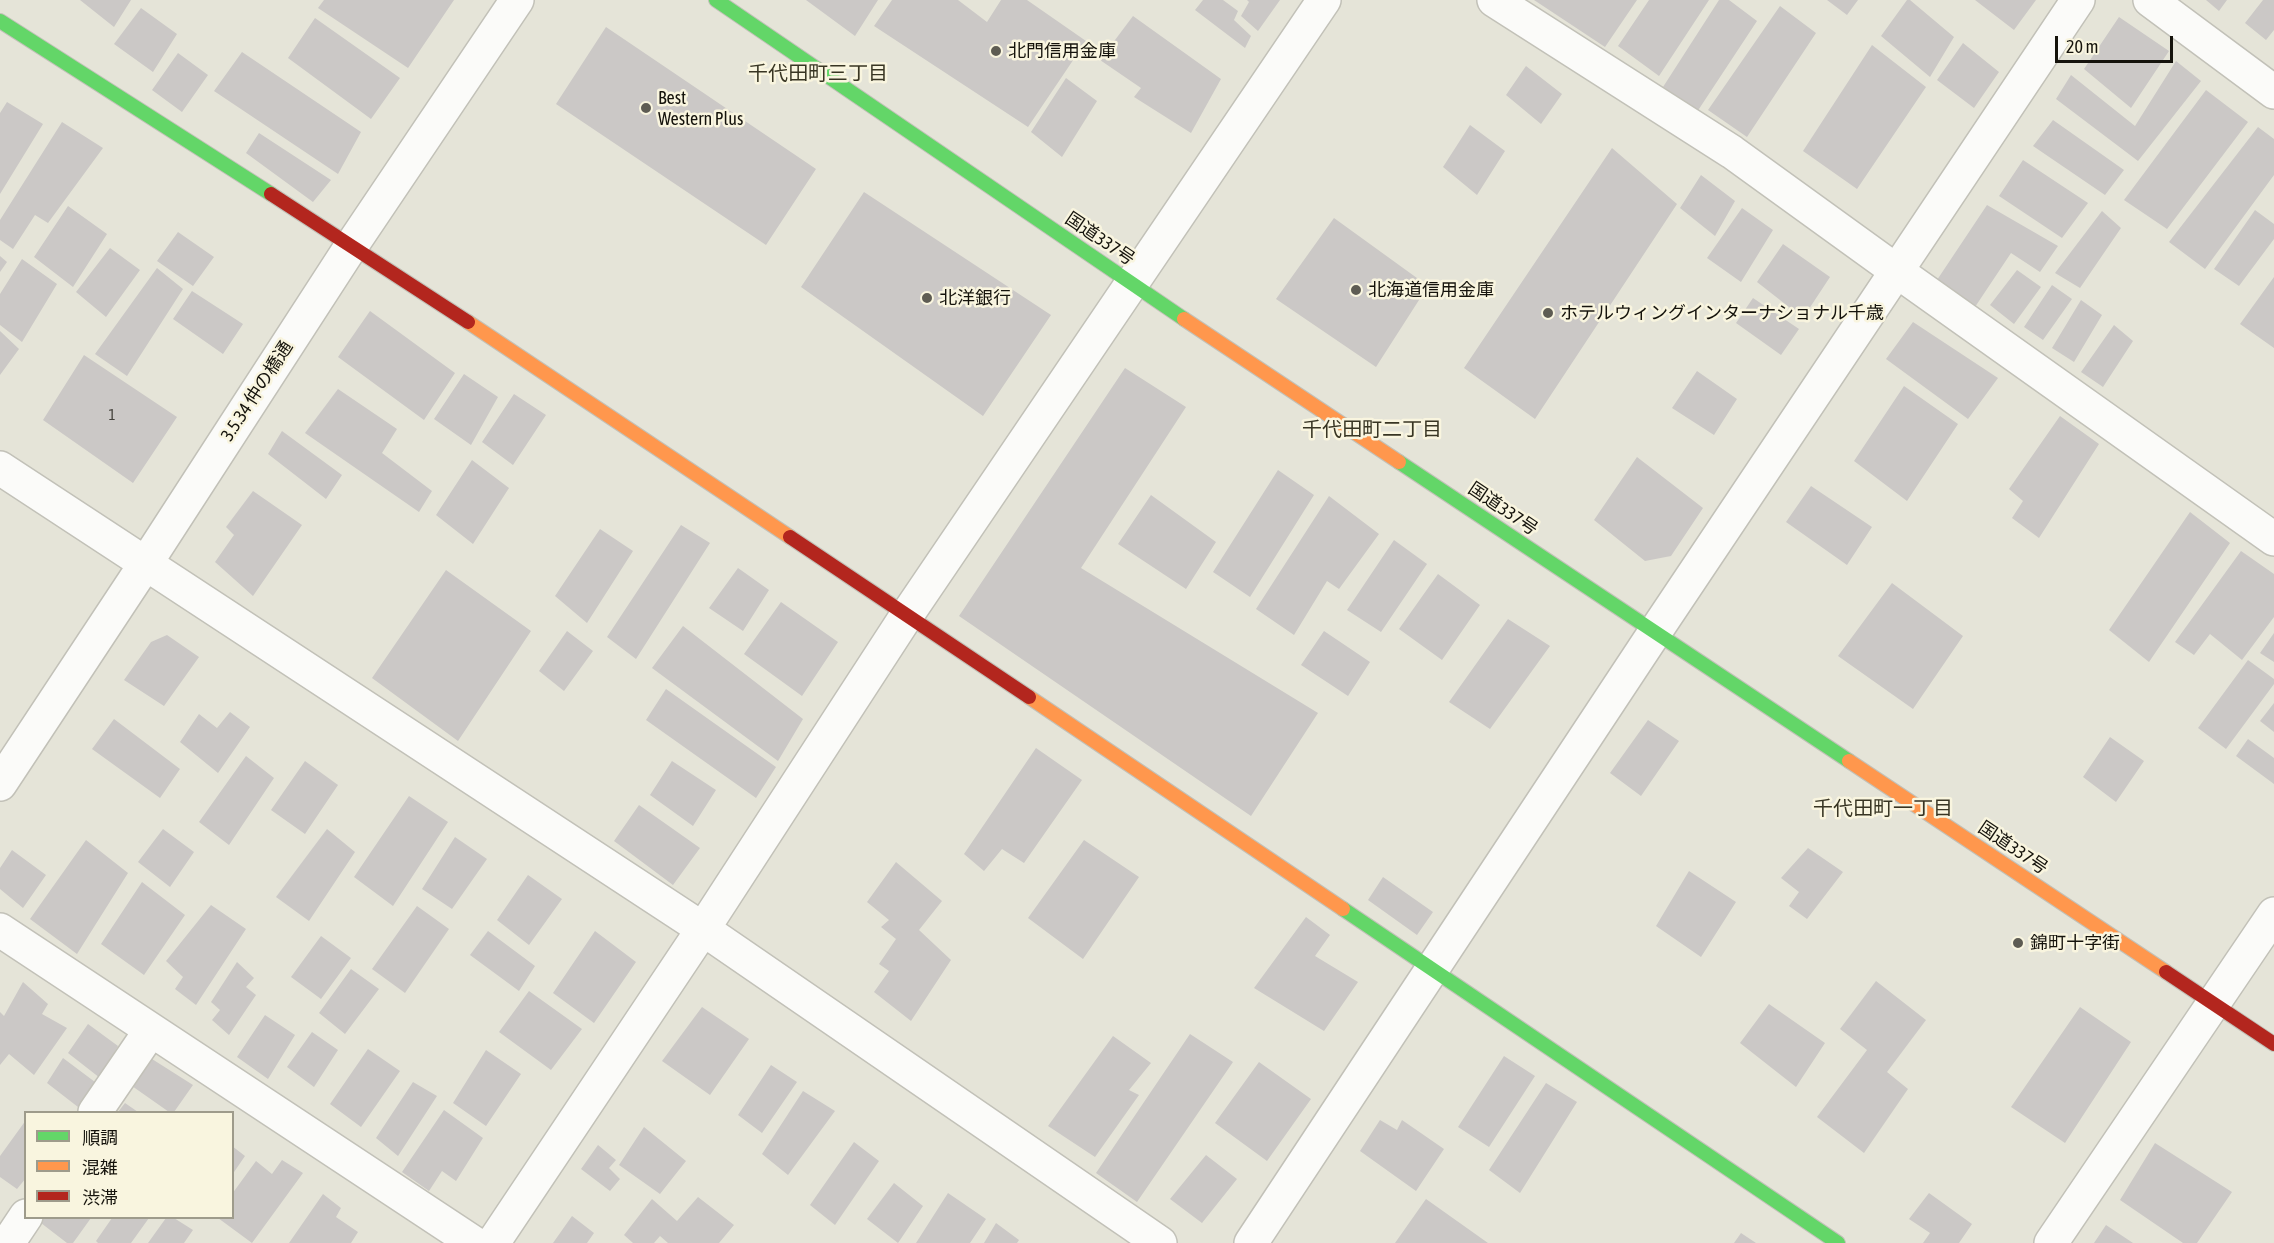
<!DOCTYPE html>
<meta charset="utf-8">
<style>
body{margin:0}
#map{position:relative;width:2274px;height:1243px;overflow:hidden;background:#e5e4d8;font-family:"Asap Condensed","Noto Sans JP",sans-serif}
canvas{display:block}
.legend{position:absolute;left:24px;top:1111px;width:210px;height:108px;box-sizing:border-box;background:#f9f5df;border:2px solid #9e9b8b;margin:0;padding:8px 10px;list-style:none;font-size:18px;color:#15130c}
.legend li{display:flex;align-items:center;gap:12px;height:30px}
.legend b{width:30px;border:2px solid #9e9b8b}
.scale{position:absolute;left:2055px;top:36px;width:118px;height:27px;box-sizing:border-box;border:3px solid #15130c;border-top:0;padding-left:8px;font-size:18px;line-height:21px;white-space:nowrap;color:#15130c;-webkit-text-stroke:4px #f9f5df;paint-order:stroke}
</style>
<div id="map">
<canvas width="2274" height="1243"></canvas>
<ul class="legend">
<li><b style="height:8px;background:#63d668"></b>順調</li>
<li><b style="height:8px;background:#ff974d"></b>混雑</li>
<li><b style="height:8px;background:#b3261e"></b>渋滞</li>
</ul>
<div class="scale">20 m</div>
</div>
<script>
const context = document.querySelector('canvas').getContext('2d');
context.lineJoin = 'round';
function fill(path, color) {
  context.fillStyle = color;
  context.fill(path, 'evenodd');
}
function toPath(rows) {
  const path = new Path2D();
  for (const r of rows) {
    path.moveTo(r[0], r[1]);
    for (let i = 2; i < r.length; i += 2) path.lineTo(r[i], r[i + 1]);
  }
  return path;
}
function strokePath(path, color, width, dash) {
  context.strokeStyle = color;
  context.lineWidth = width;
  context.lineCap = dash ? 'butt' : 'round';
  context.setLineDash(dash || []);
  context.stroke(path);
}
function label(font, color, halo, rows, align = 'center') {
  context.font = font + ' "Asap Condensed","Noto Sans JP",sans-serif';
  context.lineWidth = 5;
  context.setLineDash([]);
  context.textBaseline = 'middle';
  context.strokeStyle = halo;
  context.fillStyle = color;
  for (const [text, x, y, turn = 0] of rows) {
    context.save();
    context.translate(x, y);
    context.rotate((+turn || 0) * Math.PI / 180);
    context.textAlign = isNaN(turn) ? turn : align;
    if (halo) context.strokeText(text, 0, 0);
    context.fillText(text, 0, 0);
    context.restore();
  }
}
const building = toPath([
 [80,0,131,0,114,27],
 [324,0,454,0,408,68,318,8],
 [806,0,878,0,855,36],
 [892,0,958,0,987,22,1001,0,1027,0,1086,41,1028,127,874,26],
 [1203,0,1223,0,1238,11,1234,20,1251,36,1245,48,1195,10],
 [1247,0,1280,0,1258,31,1241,16,1249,2],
 [1534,0,1637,0,1605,47],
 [1649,0,1709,0,1659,76,1618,46],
 [1719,0,1729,0,1757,21,1697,112,1663,87],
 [1827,0,1858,0,1847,15],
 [1907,0,1910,0,1954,37,1930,77,1881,36],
 [1975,0,2036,0,2014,30],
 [2206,0,2227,0,2219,11],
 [2263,0,2274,0,2274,30,2266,40,2245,23],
 [1780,6,1816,33,1747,137,1708,110],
 [141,8,177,34,153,72,114,44],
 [1133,16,1221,79,1191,133,1134,97,1141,88,1100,60],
 [2119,17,2169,51,2131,108,2084,69],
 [315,18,400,78,371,119,288,58],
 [606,27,816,169,766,245,556,104],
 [1963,43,1999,72,1974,108,1937,80],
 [1872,45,1926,87,1857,189,1803,151],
 [242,52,361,132,338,174,214,91],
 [178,53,208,75,182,112,152,90],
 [2176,61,2201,81,2138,161,2056,99,2071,75,2135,126],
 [1526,66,1562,94,1541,124,1506,95],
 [1066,78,1097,101,1062,157,1031,132],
 [2206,90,2248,122,2167,229,2124,200],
 [7,102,43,124,0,194,0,113],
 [2053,120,2124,170,2105,195,2033,146],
 [62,122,103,148,48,223,35,215,13,249,0,240,0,220],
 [1470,125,1505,151,1477,195,1443,167],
 [2258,127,2274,139,2274,175,2205,269,2169,242],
 [259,133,331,180,313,202,246,153],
 [1612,148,1677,204,1535,419,1464,368],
 [2023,160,2088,203,2062,238,1999,196],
 [1701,175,1735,201,1715,236,1680,208],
 [864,192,1051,315,983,416,801,287],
 [1987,205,2058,246,2040,272,2011,253,1975,307,1937,280],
 [68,206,107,234,73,287,34,257],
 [1742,208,1773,230,1741,282,1707,258],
 [2255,210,2274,224,2274,239,2239,286,2214,269],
 [2102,211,2121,228,2080,288,2055,273],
 [1334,218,1428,286,1376,367,1276,299],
 [178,232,214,257,193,286,157,261],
 [1783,244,1830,277,1803,318,1757,282],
 [110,248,140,270,106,317,76,292],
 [0,256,7,262,0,272],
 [22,259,57,284,22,342,0,325,0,294],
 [157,268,183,289,127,376,95,354],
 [2017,270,2041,287,2014,324,1990,305],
 [2274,277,2274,348,2240,324],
 [2052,285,2072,299,2043,340,2024,327],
 [192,291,243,324,223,354,173,319],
 [1753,298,1799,329,1781,355,1736,323],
 [2081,300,2102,315,2074,362,2052,348],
 [370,311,455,373,424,420,338,357],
 [1913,322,1998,378,1968,419,1886,359],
 [2114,325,2133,341,2103,387,2081,372],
 [0,331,19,349,0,375],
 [84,355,177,417,133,483,43,420],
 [1125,368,1186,407,1081,568,1318,713,1251,816,959,616],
 [1697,371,1737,399,1714,435,1672,408],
 [464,374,498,397,471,445,434,419],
 [1904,386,1958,424,1907,501,1854,461],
 [338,389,397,429,382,453,432,491,419,512,305,433],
 [514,394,546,415,513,465,482,442],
 [2060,416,2099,444,2039,538,2012,518,2023,501,2009,489],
 [282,431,342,475,326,499,268,454],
 [1637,457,1703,508,1671,556,1645,561,1594,520],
 [472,460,509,488,473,544,436,515],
 [1278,470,1314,495,1250,597,1213,572],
 [1811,486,1872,527,1847,565,1786,522],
 [253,491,302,525,253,596,215,562,234,535,226,527],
 [1151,495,1216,542,1186,589,1118,544],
 [1329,496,1379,534,1339,589,1327,581,1294,635,1256,609],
 [2190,512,2230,543,2149,662,2109,630],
 [681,525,710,543,636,659,607,637],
 [600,529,633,551,587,623,555,596],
 [1394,540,1427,564,1381,632,1347,610],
 [2241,551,2274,574,2274,617,2242,660,2210,634,2194,655,2175,642],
 [738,568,769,590,743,631,709,608],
 [446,570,531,631,458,741,372,678],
 [1438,574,1480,605,1442,660,1399,629],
 [1892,583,1963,636,1913,709,1838,656],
 [781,602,838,642,802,696,744,654],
 [1508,619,1550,646,1490,729,1449,702],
 [683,626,803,719,778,761,652,668],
 [567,631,593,651,564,691,539,671],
 [1324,631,1370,662,1348,696,1301,665],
 [2274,633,2274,662,2260,653],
 [167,635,199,657,164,706,124,680,151,642],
 [2248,660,2274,679,2274,684,2226,749,2198,728],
 [666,689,776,767,756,798,646,720],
 [2274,703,2274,732,2260,721],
 [230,712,250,727,218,773,180,742,199,714,217,728],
 [114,719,180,769,160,798,92,749],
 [1648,720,1679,741,1641,796,1610,773],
 [2110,737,2144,761,2116,802,2083,777],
 [2248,739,2274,758,2274,784,2236,756],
 [1036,748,1082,780,1024,863,1002,849,984,871,964,854],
 [246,756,274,778,229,845,199,822],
 [305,761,338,785,305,834,271,810],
 [672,761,716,790,693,826,650,795],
 [409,796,448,822,393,906,354,877],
 [639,805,700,848,673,885,614,841],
 [163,829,194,852,170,887,138,862],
 [327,829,355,852,309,921,276,897],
 [455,837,487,859,452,909,422,889],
 [86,840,128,873,77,954,30,919],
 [1084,840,1139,877,1083,959,1028,918],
 [1808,848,1843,872,1807,919,1789,906,1799,892,1781,878],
 [12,850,46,875,23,908,0,889,0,868],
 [896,862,942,901,919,930,951,960,911,1021,874,992,889,971,879,964,896,939,881,927,889,920,867,902],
 [1689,871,1736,902,1701,957,1656,926],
 [528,875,562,899,529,945,497,920],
 [1383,877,1433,912,1417,935,1368,900],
 [142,882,185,915,144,975,101,944],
 [211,905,246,929,196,1005,175,989,183,977,166,961],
 [417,906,449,929,405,993,372,969],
 [1306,917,1330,935,1315,956,1358,982,1324,1031,1254,988],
 [488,931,535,966,519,991,470,955],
 [595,931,636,962,594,1023,553,993],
 [321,936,351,958,321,999,291,977],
 [237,962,254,978,246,987,256,995,229,1035,212,1020,220,1010,211,1002],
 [351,969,379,989,345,1034,319,1013],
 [1876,981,1926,1020,1887,1072,1908,1089,1864,1153,1817,1117,1867,1050,1840,1029],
 [23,982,48,1004,42,1014,67,1028,34,1075,9,1054,0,1065,0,1012,4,1016],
 [529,991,582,1029,551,1070,499,1032],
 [1769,1004,1825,1043,1796,1087,1740,1043],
 [702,1007,749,1039,710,1095,662,1061],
 [2080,1007,2131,1042,2065,1143,2011,1107],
 [265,1015,295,1035,268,1079,237,1057],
 [88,1024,118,1046,100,1078,68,1053],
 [312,1032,338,1050,314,1087,287,1067],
 [1190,1034,1233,1062,1137,1202,1096,1173],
 [1113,1036,1151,1063,1129,1090,1139,1095,1095,1157,1048,1126],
 [368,1049,400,1071,361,1127,330,1104],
 [486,1050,521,1074,486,1126,453,1103],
 [1504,1056,1535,1076,1489,1147,1458,1127],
 [63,1058,95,1082,78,1107,47,1083],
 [152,1059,193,1085,174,1112,169,1112,132,1086],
 [1259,1062,1311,1099,1267,1161,1215,1123],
 [771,1065,797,1082,762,1133,738,1115],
 [413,1082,437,1096,398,1156,376,1138],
 [1546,1083,1577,1102,1520,1193,1489,1170],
 [803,1091,835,1111,788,1175,762,1154],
 [125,1103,138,1112,118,1112],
 [444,1110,483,1138,456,1181,442,1171,429,1191,402,1172],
 [26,1120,26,1178,17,1189,0,1177,0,1156],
 [1380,1120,1397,1130,1402,1120,1444,1149,1416,1191,1360,1151],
 [644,1127,686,1161,660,1194,619,1165],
 [854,1142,879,1161,835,1225,810,1205],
 [2155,1143,2232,1192,2197,1243,2183,1243,2120,1200],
 [598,1145,616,1160,609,1168,620,1179,610,1191,581,1169],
 [232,1146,245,1156,232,1175],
 [1206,1155,1237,1179,1202,1223,1170,1199],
 [282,1160,303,1173,252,1243,218,1218,232,1218,232,1194,256,1161,272,1174],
 [894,1183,923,1206,898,1243,867,1219],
 [948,1193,986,1219,970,1243,916,1243],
 [1929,1193,1972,1224,1959,1243,1923,1243,1930,1233,1909,1219],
 [323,1194,341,1208,336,1217,358,1232,351,1243,289,1243],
 [698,1197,734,1225,719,1243,668,1243,660,1236,654,1243,633,1243,624,1235,652,1199,677,1221],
 [1426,1199,1488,1243,1395,1243],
 [572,1216,594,1233,587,1243,553,1243],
 [44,1218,91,1218,73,1243,67,1243,41,1223],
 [112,1218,149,1218,131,1243,98,1243,96,1241],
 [166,1218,174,1218,193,1230,184,1243,148,1243],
 [996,1223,1019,1240,1017,1243,984,1243],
 [2106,1225,2133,1243,2094,1243],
 [1741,1233,1756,1243,1734,1243]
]);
const street = toPath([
 [1494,0,1732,152,1898,272,2274,539],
 [2150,0,2274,92],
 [0,468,703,929,1160,1243],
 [0,784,146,563,352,245,517,0],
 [0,930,474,1243],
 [95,1112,151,1030],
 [8,1243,26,1216],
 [493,1243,703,929,907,615,1324,0],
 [1251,1243,1655,632,2078,0],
 [2051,1243,2274,914]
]);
const fast = toPath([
 [716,0,1184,319],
 [0,21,271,194],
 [1399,462,1849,761],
 [1343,909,1838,1243]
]);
const slow = toPath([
 [1184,319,1399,462],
 [468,322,790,537],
 [1029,697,1343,909],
 [1849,761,2166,972]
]);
const jam = toPath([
 [271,194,468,322],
 [790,537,1029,697],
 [2166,972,2274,1044]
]);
const markers = [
 [996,51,6,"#5e5c53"],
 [646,108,6,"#5e5c53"],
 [1356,290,6,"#5e5c53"],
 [927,298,6,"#5e5c53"],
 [1548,313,6,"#5e5c53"],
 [2018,943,6,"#5e5c53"]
];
const numberNames = [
 ["1",112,415]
];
const poiNames = [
 ["北門信用金庫",1008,51],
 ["Best",658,98],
 ["Western Plus",658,119],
 ["北海道信用金庫",1368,290],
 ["北洋銀行",939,298],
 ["ホテルウィングインターナショナル千歳",1560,313],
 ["錦町十字街",2030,943]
];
const streetNames = [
 ["国道337号",1100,239,34],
 ["3.5.34 仲の橋通",257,391,-57],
 ["国道337号",1503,509,34],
 ["国道337号",2013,848,34]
];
const neighbourhoodNames = [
 ["千代田町三丁目",818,74],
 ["千代田町二丁目",1372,430],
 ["千代田町一丁目",1883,809]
];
fill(building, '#cbc8c6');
strokePath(street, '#c2c1b8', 36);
strokePath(fast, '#c2c1b8', 16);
strokePath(slow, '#c2c1b8', 16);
strokePath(jam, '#c2c1b8', 16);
strokePath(street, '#fbfbf9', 33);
strokePath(fast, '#63d668', 14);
strokePath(slow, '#ff974d', 14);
strokePath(jam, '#b3261e', 14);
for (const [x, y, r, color] of markers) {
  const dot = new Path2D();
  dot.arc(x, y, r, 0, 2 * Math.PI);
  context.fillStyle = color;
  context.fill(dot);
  strokePath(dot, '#f9f5df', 2);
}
label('15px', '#42403a', null, numberNames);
label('18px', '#15130c', '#f9f5df', poiNames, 'left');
label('18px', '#15130c', '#f9f5df', streetNames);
label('20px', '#383523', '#f9f5df', neighbourhoodNames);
</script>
